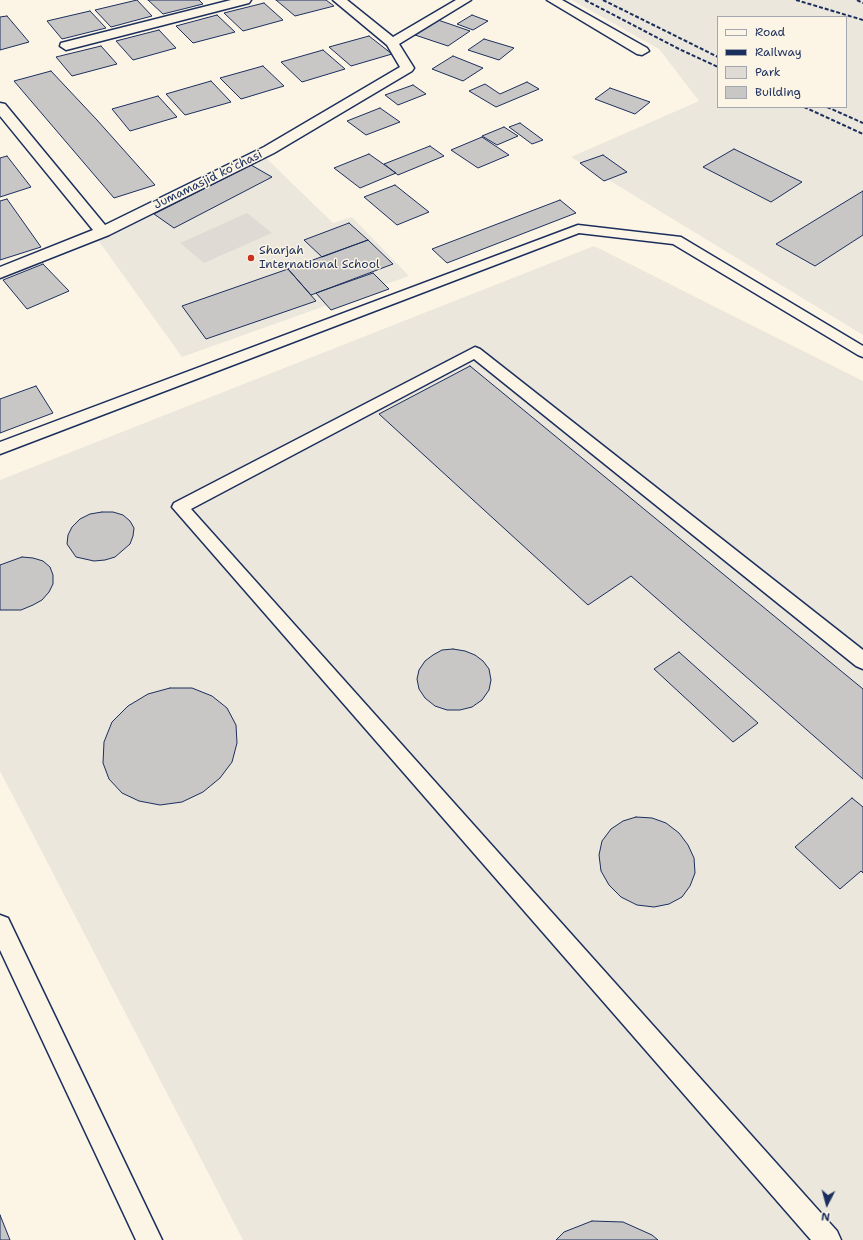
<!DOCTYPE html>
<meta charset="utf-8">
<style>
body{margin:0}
#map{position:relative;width:863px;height:1240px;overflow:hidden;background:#fcf5e5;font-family:"Shantell Sans",sans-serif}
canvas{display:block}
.legend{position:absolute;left:717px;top:16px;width:130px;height:92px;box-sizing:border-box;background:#fcf5e5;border:1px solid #a2a6af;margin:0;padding:5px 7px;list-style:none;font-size:12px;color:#1b2f5e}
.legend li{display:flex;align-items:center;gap:8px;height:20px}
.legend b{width:20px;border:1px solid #a2a6af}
.north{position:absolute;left:807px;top:1184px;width:40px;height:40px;-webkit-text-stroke:3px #fcf5e5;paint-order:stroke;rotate:186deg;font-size:11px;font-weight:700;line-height:16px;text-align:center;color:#1b2f5e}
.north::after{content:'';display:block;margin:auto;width:14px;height:18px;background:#1b2f5e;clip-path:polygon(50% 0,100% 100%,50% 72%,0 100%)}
</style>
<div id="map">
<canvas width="863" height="1240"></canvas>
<ul class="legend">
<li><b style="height:5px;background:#fcf5e5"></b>Road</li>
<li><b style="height:5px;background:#1b2f5e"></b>Railway</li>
<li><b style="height:11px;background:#dfdbd4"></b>Park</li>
<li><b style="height:11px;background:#c8c7c6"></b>Building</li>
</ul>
<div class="north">N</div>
</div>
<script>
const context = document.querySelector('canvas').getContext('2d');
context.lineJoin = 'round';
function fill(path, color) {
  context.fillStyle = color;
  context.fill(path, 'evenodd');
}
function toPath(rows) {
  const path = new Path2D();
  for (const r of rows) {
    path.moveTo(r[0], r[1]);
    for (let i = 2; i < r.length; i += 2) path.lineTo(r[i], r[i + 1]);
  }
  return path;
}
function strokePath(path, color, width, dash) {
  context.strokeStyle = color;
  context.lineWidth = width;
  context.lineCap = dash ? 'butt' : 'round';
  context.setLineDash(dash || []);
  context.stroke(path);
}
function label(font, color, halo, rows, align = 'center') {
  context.font = font + ' "Shantell Sans",sans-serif';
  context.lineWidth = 3;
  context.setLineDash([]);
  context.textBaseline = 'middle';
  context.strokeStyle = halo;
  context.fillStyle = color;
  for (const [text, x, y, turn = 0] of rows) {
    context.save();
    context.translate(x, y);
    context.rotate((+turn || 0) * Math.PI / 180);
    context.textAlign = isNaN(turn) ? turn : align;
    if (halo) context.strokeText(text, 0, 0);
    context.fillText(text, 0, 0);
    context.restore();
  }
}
const built = toPath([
 [572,0,863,0,863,335,571,157,699,101,659,49],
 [718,17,846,17,846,107,718,107],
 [266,158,333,223,352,217,409,276,182,357,98,240],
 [594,246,863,381,863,1240,243,1240,0,771,0,480]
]);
const green = toPath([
 [247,213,272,233,204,263,180,243]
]);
const building = toPath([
 [137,0,152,16,111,27,95,10,137,0],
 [148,0,199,0,203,4,163,14,148,0],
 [276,0,326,0,334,6,295,16,276,0],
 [264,3,283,20,243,31,224,13,264,3],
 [90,11,106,28,62,39,47,21,90,11],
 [217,15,235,32,193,43,176,26,217,15],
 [472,15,488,21,473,30,457,24,472,15],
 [7,16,29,42,0,50,0,17,7,16],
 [438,20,470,31,448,46,415,35,438,20],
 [159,30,176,48,133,60,116,41,159,30],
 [369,36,392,54,351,66,329,47,369,36],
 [484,39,514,48,499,60,468,50,484,39],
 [101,46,117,64,72,76,56,57,101,46],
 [323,50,345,69,302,82,281,62,323,50],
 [453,56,483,68,463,81,432,69,453,56],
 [263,66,284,86,241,99,220,78,263,66],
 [51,71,97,120,155,185,114,198,14,81,51,71],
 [211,81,231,102,185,115,166,94,211,81],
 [527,82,539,89,496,107,469,91,485,84,500,94,527,82],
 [413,85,426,94,398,105,385,95,413,85],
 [610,88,650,102,635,114,595,99,610,88],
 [158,96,177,117,130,131,112,109,158,96],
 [380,108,400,122,366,135,347,121,380,108],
 [520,123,543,140,532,144,509,127,520,123],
 [504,127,518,136,497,145,482,136,504,127],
 [482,137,509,155,478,168,451,150,482,137],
 [430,146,444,156,398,175,384,164,430,146],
 [734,149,802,182,771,202,703,167,734,149],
 [369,154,396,173,360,188,334,168,369,154],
 [603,155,627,172,604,181,580,163,603,155],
 [7,156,31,187,0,197,0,158,7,156],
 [251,165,272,177,174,228,154,214,251,165],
 [395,185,429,212,397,225,364,197,395,185],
 [863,191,863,235,815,266,776,244,863,191],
 [7,199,41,247,0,260,0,201,7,199],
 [560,200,576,213,447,263,432,249,560,200],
 [349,223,368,240,322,257,304,240,349,223],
 [368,240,393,264,311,295,288,269,368,240],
 [43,264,69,291,27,309,3,280,43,264],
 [288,269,316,301,206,339,182,306,288,269],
 [373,273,389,289,331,310,316,293,373,273],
 [470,366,863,689,863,779,631,576,588,605,379,414,470,366],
 [36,386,53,413,0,433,0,399,36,386],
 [102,512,113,512,123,515,130,521,134,528,133,536,130,544,115,557,105,560,94,561,76,557,67,544,68,535,72,527,80,519,90,514,102,512],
 [22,557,33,558,43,561,50,567,53,575,53,584,49,592,42,600,33,605,21,610,0,610,0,565,22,557],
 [453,649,465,651,475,655,483,661,489,669,491,680,489,690,482,700,472,707,460,710,447,710,435,706,425,698,419,689,417,679,419,670,425,661,433,655,442,650,453,649],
 [679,652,758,723,733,742,654,669,679,652],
 [170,688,192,688,212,696,227,708,236,725,237,743,232,762,220,778,203,792,182,802,160,805,139,801,122,793,109,779,103,763,104,742,112,722,128,706,148,694,170,688],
 [852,798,863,807,863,873,861,871,840,889,795,847,852,798],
 [636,817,652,818,666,823,679,833,688,845,694,858,695,873,690,886,682,897,669,904,654,907,637,905,621,897,609,885,601,871,599,855,602,841,611,829,623,821,636,817],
 [0,1215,10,1240,0,1240,0,1215],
 [592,1221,623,1222,652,1235,658,1240,556,1240,564,1232,592,1221]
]);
const lane = toPath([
 [578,225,681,237,863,346,863,357,858,355,673,244,579,233,0,454,0,442,578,225],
 [475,347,480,349,863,650,863,669,856,666,474,359,191,509,837,1231,841,1240,811,1240,172,507,174,503,475,347],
 [0,915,8,918,162,1240,136,1240,0,950,0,915]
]);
const street = toPath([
 [231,0,251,0,249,3,66,50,60,46,61,43,231,0],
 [333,0,347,0,393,37,456,0,471,0,399,44,414,68,412,71,274,153,109,235,0,278,0,267,93,230,0,116,0,103,5,104,105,225,264,147,400,67,387,45,333,0],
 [547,0,562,0,647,48,649,51,642,55,637,54,547,0]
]);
const rail = toPath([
 [585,0,679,49,718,67],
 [603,0,718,57],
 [796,0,863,20],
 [857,0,863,3],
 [804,107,863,134],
 [827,107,863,123]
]);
const markers = [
 [251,258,4,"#c8321e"]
];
const farStreetnames = [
 ["Jumamasjid koʻchasi",208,180,-26]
];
const farPoinames = [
 ["Sharjah",259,251],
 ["International School",259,265]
];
fill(built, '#ece7dc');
fill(green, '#dfdbd4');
fill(building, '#c8c7c6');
strokePath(building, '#1b2f5e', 1);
strokePath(lane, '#1b2f5e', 3);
strokePath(street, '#1b2f5e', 3);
fill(lane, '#fcf5e5');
fill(street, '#fcf5e5');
strokePath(rail, '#1b2f5e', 2, [4, 2]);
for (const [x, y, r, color] of markers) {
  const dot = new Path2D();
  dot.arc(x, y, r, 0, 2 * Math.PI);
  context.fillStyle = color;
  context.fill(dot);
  strokePath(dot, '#fcf5e5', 1.5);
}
label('12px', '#1b2f5e', '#fcf5e5', farStreetnames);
label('12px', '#1b2f5e', '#fcf5e5', farPoinames, 'left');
</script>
